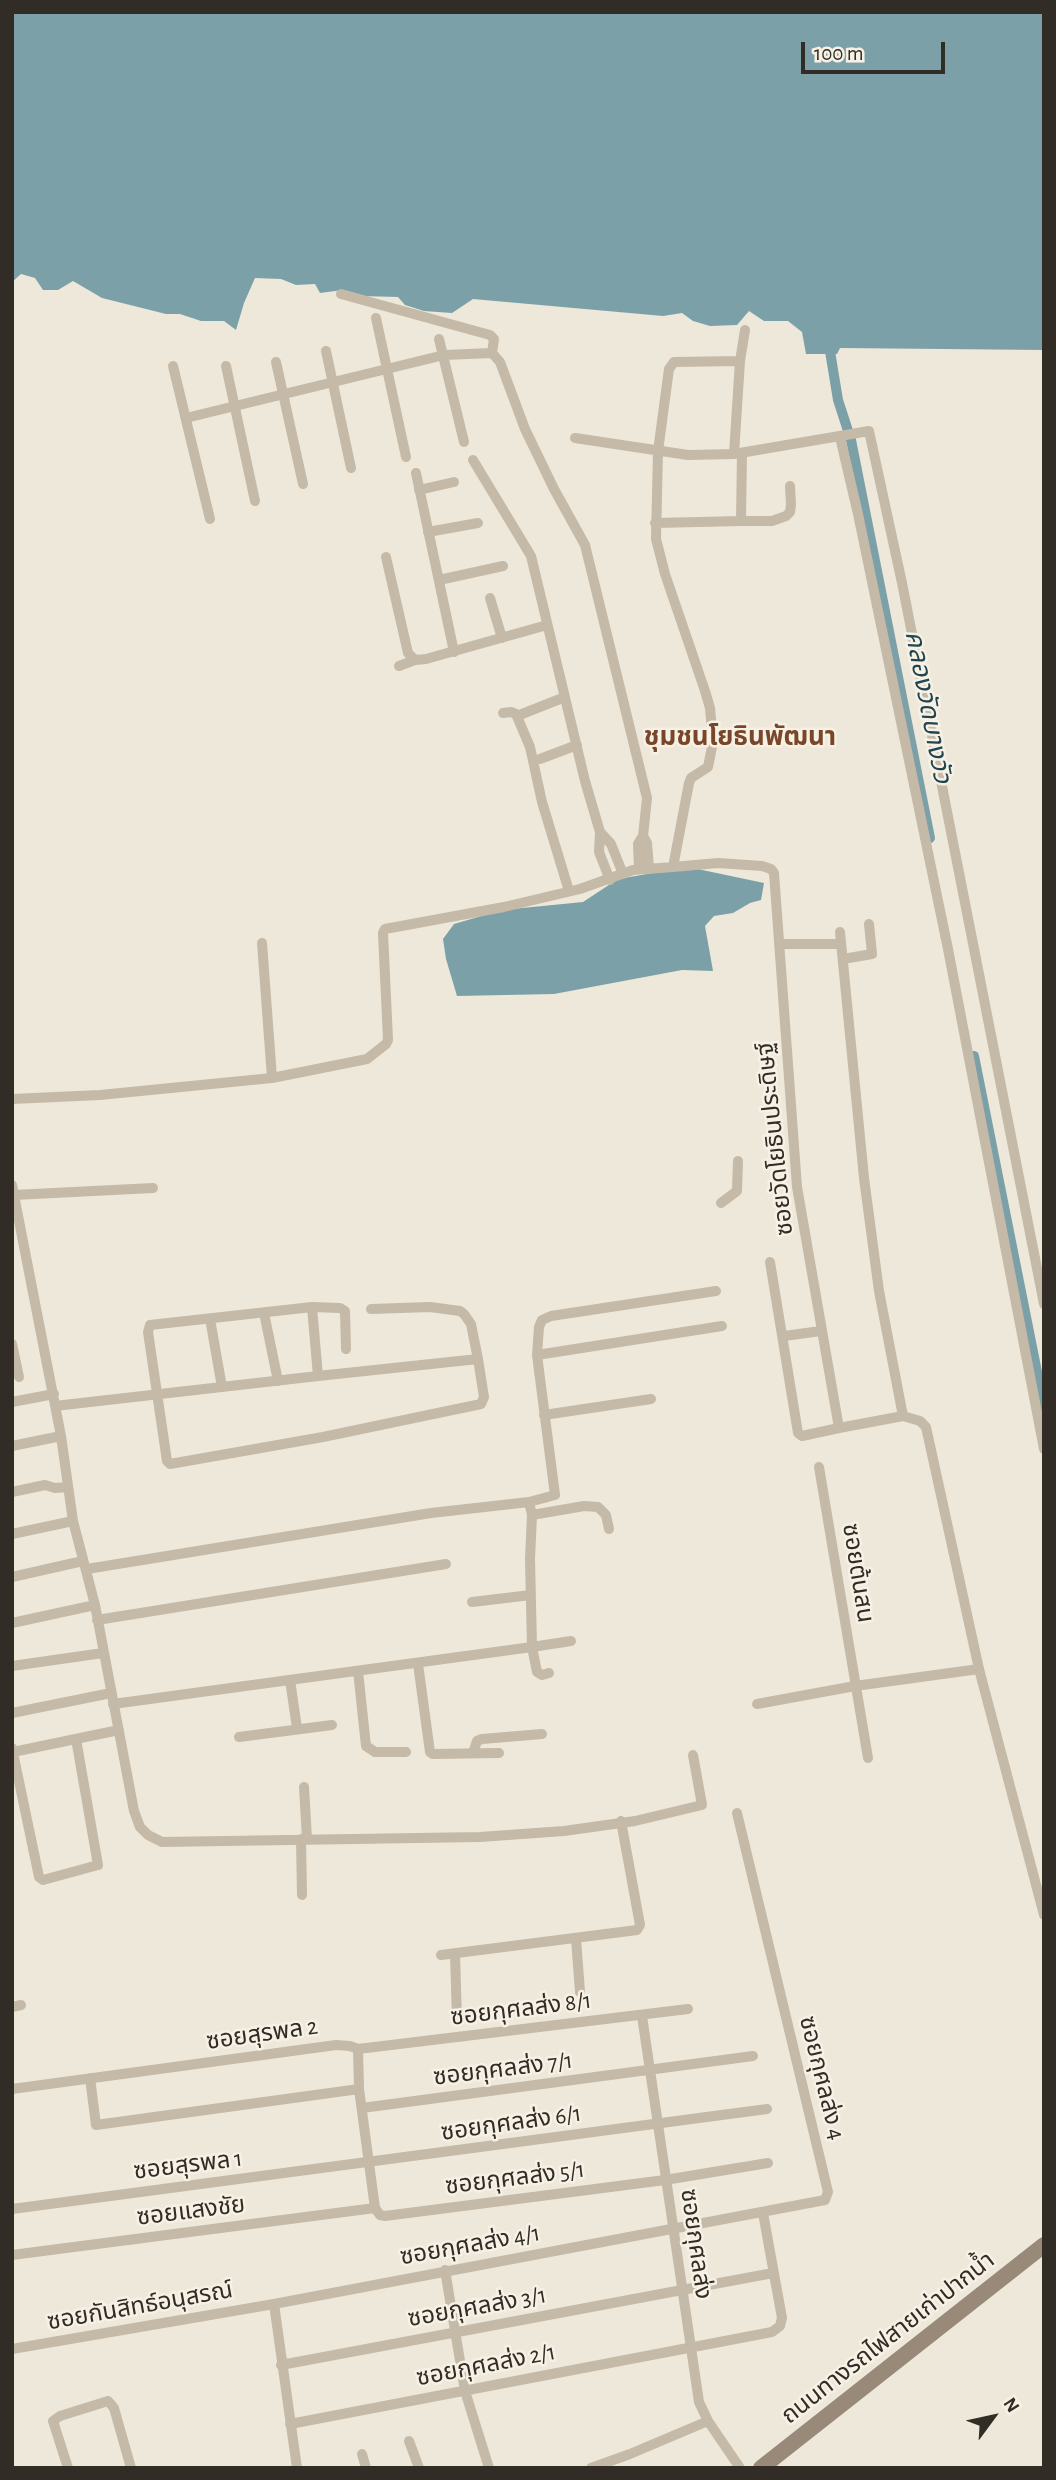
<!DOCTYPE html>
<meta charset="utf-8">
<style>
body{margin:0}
#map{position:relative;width:1056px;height:2480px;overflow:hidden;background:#eee8da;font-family:"Alegreya Sans",sans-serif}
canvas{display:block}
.frame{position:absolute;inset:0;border:14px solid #322c27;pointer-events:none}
.north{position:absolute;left:958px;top:2382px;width:70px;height:70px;-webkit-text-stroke:5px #f7f1e5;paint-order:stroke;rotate:57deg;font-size:19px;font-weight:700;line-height:28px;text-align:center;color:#322c27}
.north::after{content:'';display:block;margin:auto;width:24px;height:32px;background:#322c27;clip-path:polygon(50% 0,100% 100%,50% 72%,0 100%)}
.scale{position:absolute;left:801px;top:42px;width:144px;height:32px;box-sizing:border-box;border:4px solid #322c27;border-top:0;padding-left:9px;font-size:21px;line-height:24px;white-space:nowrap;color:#322c27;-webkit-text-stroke:5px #f7f1e5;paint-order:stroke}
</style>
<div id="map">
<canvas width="1056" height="2480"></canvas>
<div class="frame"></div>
<div class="north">N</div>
<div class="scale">100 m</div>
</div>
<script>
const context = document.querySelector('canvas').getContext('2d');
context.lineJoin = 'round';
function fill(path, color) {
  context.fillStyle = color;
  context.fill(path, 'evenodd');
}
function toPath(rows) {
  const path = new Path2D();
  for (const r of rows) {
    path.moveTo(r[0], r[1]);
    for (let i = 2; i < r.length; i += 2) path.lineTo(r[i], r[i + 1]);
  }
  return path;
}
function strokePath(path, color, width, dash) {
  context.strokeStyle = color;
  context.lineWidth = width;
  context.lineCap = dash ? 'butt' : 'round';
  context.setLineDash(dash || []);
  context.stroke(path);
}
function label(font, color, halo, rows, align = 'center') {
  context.font = font + ' "Alegreya Sans","Noto Sans Thai",sans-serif';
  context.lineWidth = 5;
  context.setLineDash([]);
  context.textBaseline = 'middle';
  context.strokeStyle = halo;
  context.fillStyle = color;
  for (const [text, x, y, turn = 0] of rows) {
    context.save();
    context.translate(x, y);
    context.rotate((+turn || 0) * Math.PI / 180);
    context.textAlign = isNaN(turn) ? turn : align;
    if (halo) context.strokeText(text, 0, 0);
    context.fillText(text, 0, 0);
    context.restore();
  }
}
const water = toPath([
 [12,12,1044,12,1044,350,840,348,837,354,806,354,802,332,788,321,764,321,749,311,737,325,710,326,693,321,682,313,663,316,473,299,452,313,424,311,405,305,398,297,360,296,343,290,320,293,315,284,296,285,281,279,255,278,244,303,236,330,224,321,201,321,180,314,166,314,102,298,73,281,58,290,43,290,35,278,21,274,12,282],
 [688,867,764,883,761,900,750,903,733,913,714,916,705,926,713,971,682,970,554,994,457,996,446,959,443,939,454,924,502,910,583,902,618,879]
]);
const canal = toPath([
 [828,339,838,400,851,440,930,838],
 [974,1056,1044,1407]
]);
const minor = toPath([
 [341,294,490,335,494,339,492,353],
 [376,318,406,457],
 [439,339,464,442],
 [326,351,351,468],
 [740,361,674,362,669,369,658,451,656,539,665,574,705,691,710,708,713,742,708,767,691,778,689,783,673,867,718,863,762,866,771,869,774,873,797,1187,839,1428,903,1416,920,1421,926,1427,979,1669,1044,1915],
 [276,362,303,484],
 [173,366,210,519],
 [226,366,255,501],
 [186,418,444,355,492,353,500,362,525,429,554,489,585,545,647,798,643,836,638,844,639,869],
 [840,437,858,514,948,949,1044,1449],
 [575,438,688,455,734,454,869,431,902,583,1044,1304],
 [734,454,740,361,745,330],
 [473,460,531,556,585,781,600,832,599,852,610,880],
 [416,473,454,652],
 [419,490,454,482],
 [741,521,772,521,786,516,790,512,791,505,790,486],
 [655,523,741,521,742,453],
 [428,532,478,523],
 [386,557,408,653,415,660,426,659,547,625],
 [439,580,503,566],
 [490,598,502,638],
 [399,666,415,660],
 [503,713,511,712,516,714,530,747,542,802,569,891],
 [522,714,565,697],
 [540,759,577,745],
 [600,832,611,844,623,874],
 [643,836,647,843,649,868],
 [840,932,864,1178,879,1291,903,1416],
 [262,943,272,1078],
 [779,944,841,944],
 [843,959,872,954,869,924],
 [12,1099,100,1095,272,1078,367,1059,386,1044,388,1040,383,933,385,929,504,907,580,889,633,870,673,867],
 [12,1185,61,1436,73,1521,95,1605,134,1811,140,1827,148,1835,162,1842,480,1837,564,1831,635,1821,702,1805,693,1755],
 [14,1195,153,1188],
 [721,1203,737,1191,738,1161],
 [770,1262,798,1433,802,1436,839,1428],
 [264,1313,278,1381],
 [210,1319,222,1387],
 [784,1336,821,1331],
 [12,1344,19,1377],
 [346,1349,345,1311,340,1308,312,1307,150,1325,148,1332,167,1461,170,1464,323,1437,481,1404,484,1397,478,1359,471,1324,464,1314,460,1311,430,1307,371,1309],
 [537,1355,722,1326],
 [318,1376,478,1359],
 [12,1402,54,1394],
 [55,1406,318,1376,312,1307],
 [544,1415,651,1399],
 [12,1446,61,1436],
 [819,1467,868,1758],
 [12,1492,45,1485,55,1488,68,1487],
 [532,1515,584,1506,598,1507,606,1515,609,1529],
 [12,1534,73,1521],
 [87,1569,431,1513,529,1502,555,1495,537,1355,539,1327,542,1320,551,1316,716,1291],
 [12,1577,83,1561],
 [472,1602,531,1595],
 [97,1620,446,1564],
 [12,1623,95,1605],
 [418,1664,430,1752,433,1754,499,1753],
 [12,1666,103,1653],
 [358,1671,366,1746,375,1752,406,1752],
 [549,1673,542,1675,537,1672,532,1647,571,1641],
 [290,1680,297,1728],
 [113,1704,532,1647,530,1559,532,1515,529,1502],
 [757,1704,855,1686,979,1669],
 [12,1713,111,1693],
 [239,1737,332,1725],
 [12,1748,39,1877,43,1880,98,1865,76,1739],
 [13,1752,119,1730],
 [473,1753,477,1741,482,1739,542,1734],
 [304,1787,307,1839],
 [301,1839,302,1895],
 [576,1939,580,1992],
 [455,1954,457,2020],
 [441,1955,637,1930,640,1925,621,1821],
 [12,2007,21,2005],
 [642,2016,699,2402,708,2421,740,2468],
 [358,2049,688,2009],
 [90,2078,96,2125,359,2089],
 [12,2089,336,2045,350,2046,358,2049,359,2089,375,2208],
 [362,2108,753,2056],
 [375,2208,380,2215,385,2216,665,2180,768,2163],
 [12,2209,767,2109],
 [12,2255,375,2208],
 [445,2270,465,2391,489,2468],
 [274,2304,297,2468],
 [12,2349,274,2304,825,2200,828,2192,737,1813],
 [281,2365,773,2273],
 [290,2424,772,2332,780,2326,782,2318,763,2213],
 [409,2441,419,2468],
 [362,2454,366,2468],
 [68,2468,53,2421,60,2416,108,2401,114,2408,131,2468],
 [591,2468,630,2454,708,2421]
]);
const secondary = toPath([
 [761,2468,1044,2245]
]);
const streetNames = [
 ["ซอยวัดโยธินประดิษฐ์",775,1139,-96],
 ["ซอยต้นสน",858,1573,81],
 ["ซอยกุศลส่ง 8/1",521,2009,-7],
 ["ซอยสุรพล 2",262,2034,-8],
 ["ซอยกุศลส่ง 7/1",503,2069,-7],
 ["ซอยกุศลส่ง 4",822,2078,76],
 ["ซอยกุศลส่ง 6/1",511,2123,-8],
 ["ซอยสุรพล 1",188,2165,-7],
 ["ซอยกุศลส่ง 5/1",515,2178,-7],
 ["ซอยแสงชัย",191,2211,-7],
 ["ซอยกุศลส่ง",696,2244,82],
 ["ซอยกุศลส่ง 4/1",470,2245,-10],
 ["ซอยกันสิทธ์อนุสรณ์",140,2306,-10],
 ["ซอยกุศลส่ง 3/1",477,2307,-10],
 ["ถนนทางรถไฟสายเก่าปากน้ำ",888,2338,-38],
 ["ซอยกุศลส่ง 2/1",486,2365,-11]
];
const waterNames = [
 ["คลองวัดบางวัว",928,707,79]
];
const neighbourhoodNames = [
 ["ชุมชนโยธินพัฒนา",740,737]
];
fill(water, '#7ca0a8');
strokePath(canal, '#7ca0a8', 10);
strokePath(minor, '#c5b9a7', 10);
strokePath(secondary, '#988979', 16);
label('24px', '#322c27', '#f7f1e5', streetNames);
label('italic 26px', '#21454f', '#f7f1e5', waterNames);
label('bold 26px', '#784729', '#f7f1e5', neighbourhoodNames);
</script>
